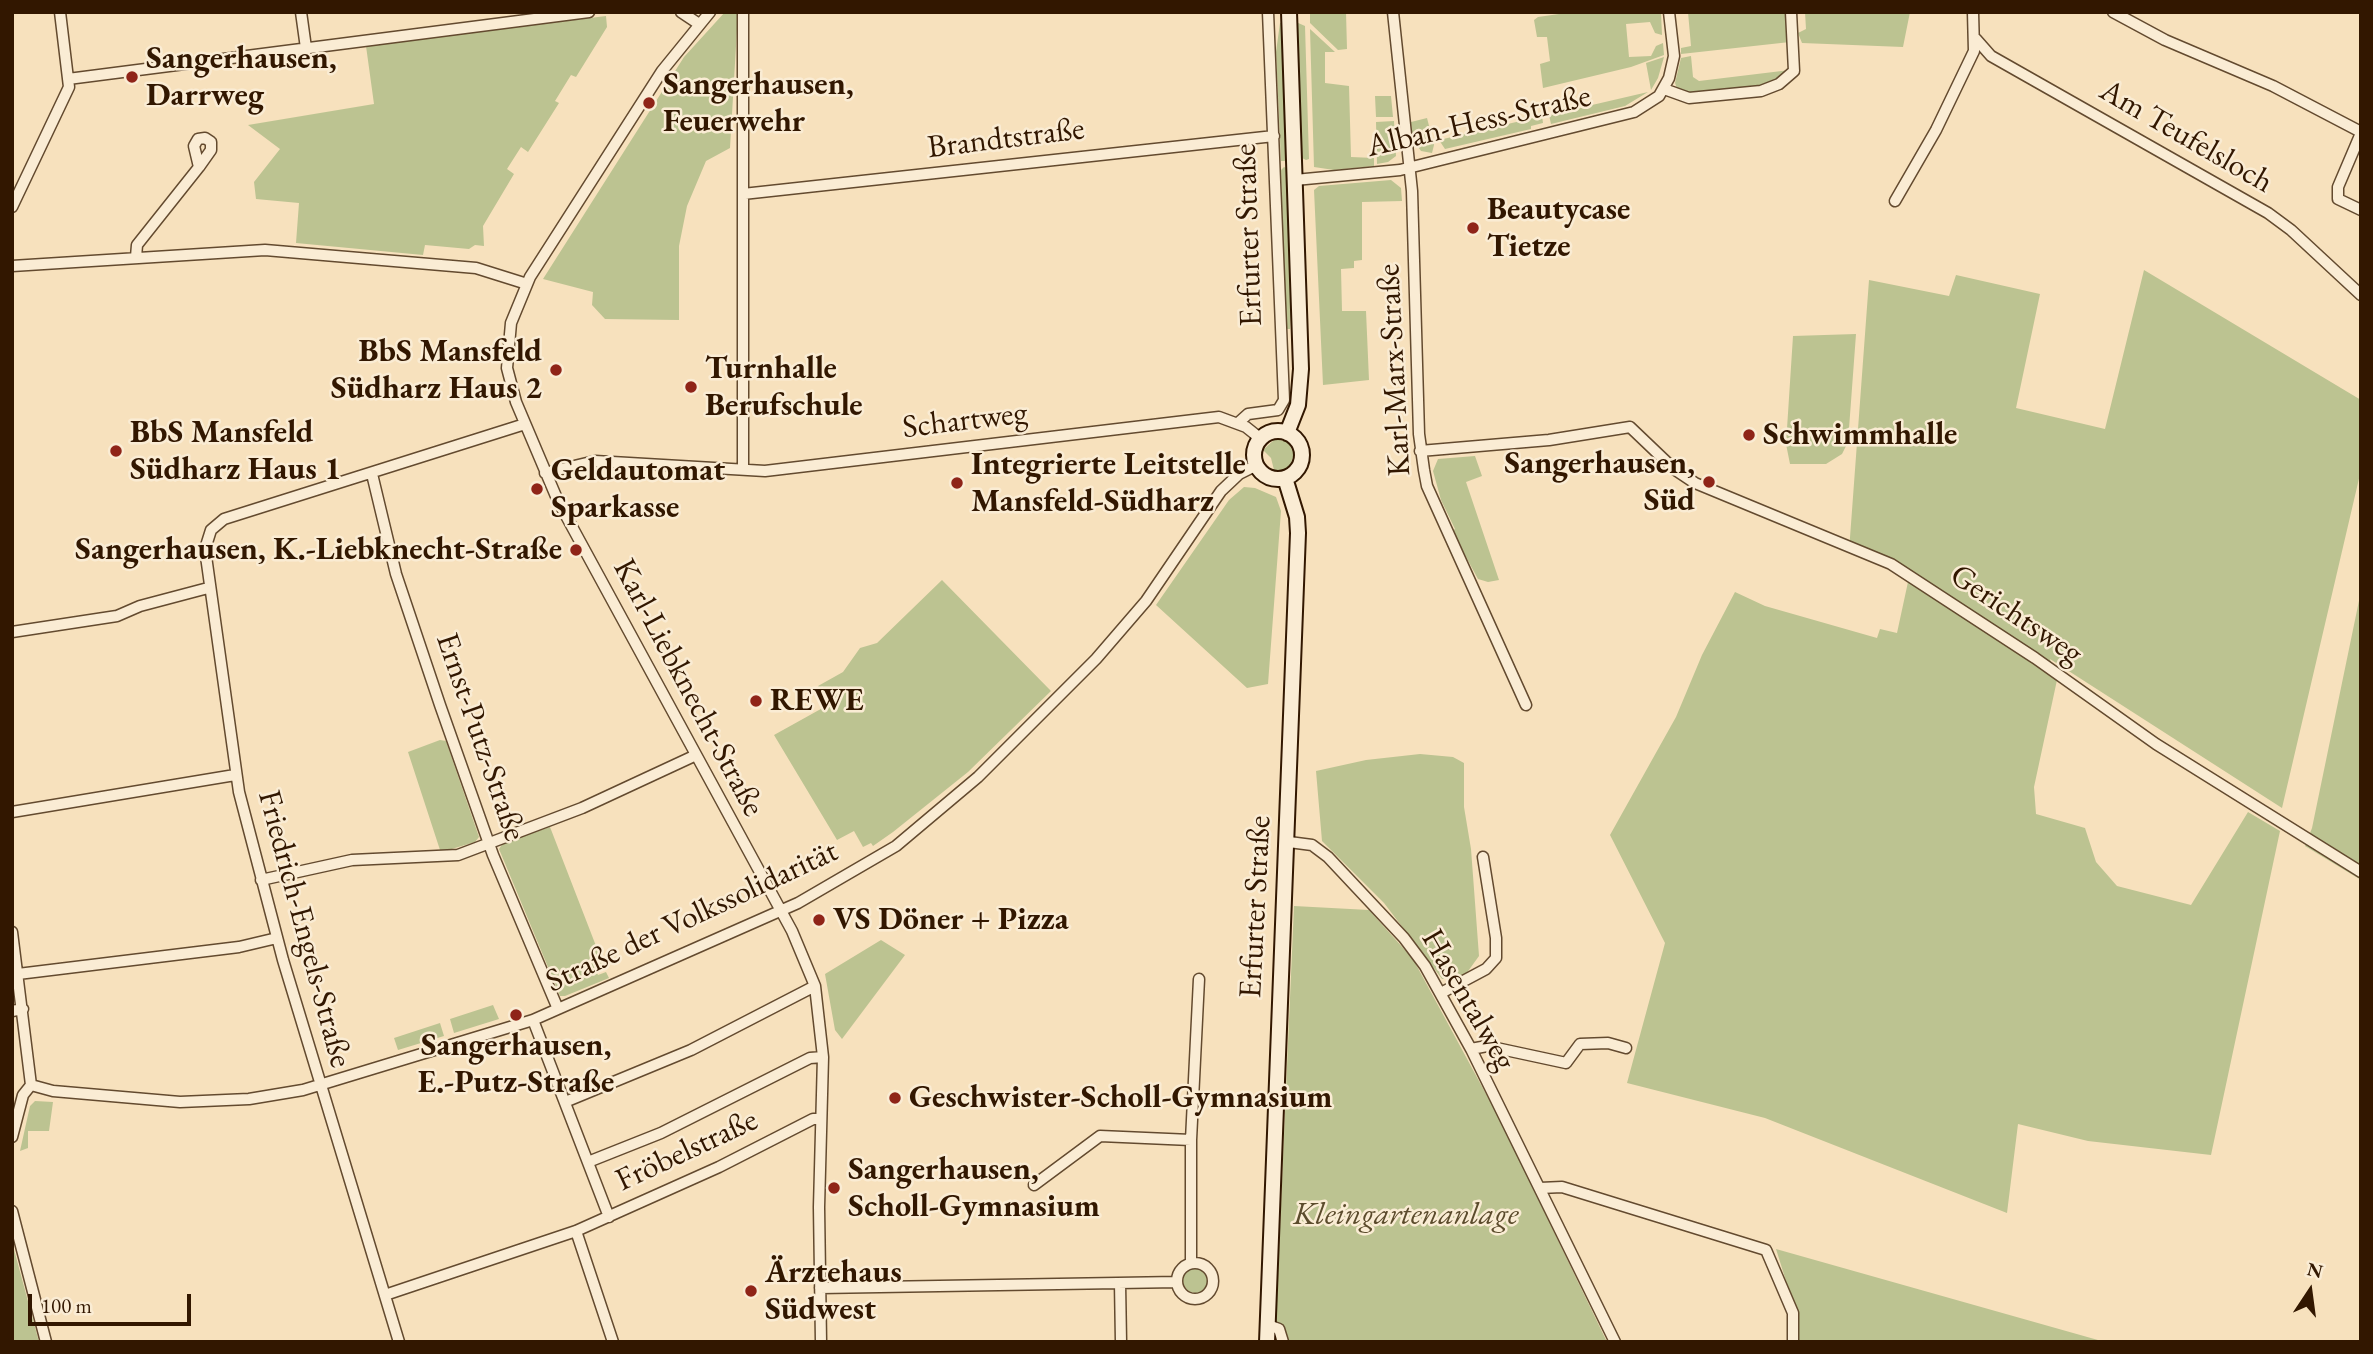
<!DOCTYPE html>
<meta charset="utf-8">
<style>
body{margin:0}
#map{position:relative;width:2373px;height:1354px;overflow:hidden;background:#f7e1bd;font-family:"EB Garamond",serif}
canvas{display:block}
.frame{position:absolute;inset:0;border:14px solid #321700;pointer-events:none}
.north{position:absolute;left:2275px;top:1256px;width:70px;height:70px;-webkit-text-stroke:5px #faecd4;paint-order:stroke;rotate:13deg;font-size:19px;font-weight:700;line-height:28px;text-align:center;color:#321700}
.north::after{content:'';display:block;margin:auto;width:24px;height:32px;background:#321700;clip-path:polygon(50% 0,100% 100%,50% 72%,0 100%)}
.scale{position:absolute;left:28px;top:1294px;width:163px;height:32px;box-sizing:border-box;border:4px solid #321700;border-top:0;padding-left:9px;font-size:21px;line-height:24px;white-space:nowrap;color:#321700;-webkit-text-stroke:5px #faecd4;paint-order:stroke}
</style>
<div id="map">
<canvas width="2373" height="1354"></canvas>
<div class="frame"></div>
<div class="north">N</div>
<div class="scale">100 m</div>
</div>
<script>
const context = document.querySelector('canvas').getContext('2d');
context.lineJoin = 'round';
function fill(path, color) {
  context.fillStyle = color;
  context.fill(path, 'evenodd');
}
function toPath(rows) {
  const path = new Path2D();
  for (const r of rows) {
    if (r.length === 3) {
      path.moveTo(r[0] + r[2], r[1]);
      path.arc(r[0], r[1], r[2], 0, 2 * Math.PI);
      continue;
    }
    path.moveTo(r[0], r[1]);
    for (let i = 2; i < r.length; i += 2) path.lineTo(r[i], r[i + 1]);
  }
  return path;
}
function strokePath(path, color, width, dash) {
  context.strokeStyle = color;
  context.lineWidth = width;
  context.lineCap = dash ? 'butt' : 'round';
  context.setLineDash(dash || []);
  context.stroke(path);
}
function label(font, color, halo, rows, align = 'center') {
  context.font = font + ' "EB Garamond",serif';
  context.lineWidth = 5;
  context.setLineDash([]);
  context.textBaseline = 'middle';
  context.strokeStyle = halo;
  context.fillStyle = color;
  for (const [text, x, y, turn = 0] of rows) {
    context.save();
    context.translate(x, y);
    context.rotate((+turn || 0) * Math.PI / 180);
    context.textAlign = isNaN(turn) ? turn : align;
    if (halo) context.strokeText(text, 0, 0);
    context.fillText(text, 0, 0);
    context.restore();
  }
}
const green = toPath([
 [725,12,738,12,730,148,706,161,687,206,679,246,679,320,605,319,592,305,593,292,543,279,684,57],
 [1310,12,1346,12,1347,49,1338,50,1310,23],
 [1573,12,1661,12,1662,35,1655,33,1650,22,1626,24,1629,57,1651,56,1656,46,1663,43,1664,55,1631,67,1543,88,1540,64,1550,61,1547,37,1537,37,1534,20,1538,17],
 [1688,12,1788,12,1790,42,1681,54,1681,48,1691,46],
 [1805,12,1910,12,1903,47,1802,43,1798,33,1806,29],
 [606,16,607,27,576,77,571,75,555,101,559,103,528,152,521,147,507,169,514,174,483,226,484,246,475,245,469,249,425,245,423,255,296,243,299,203,256,199,254,182,280,149,248,125,374,104,366,46],
 [1284,22,1289,161,1281,161,1276,52,1280,23],
 [1296,22,1305,26,1309,159,1306,160,1302,158],
 [1310,29,1335,52,1325,52,1325,83,1349,86,1351,157,1374,158,1374,166,1334,170,1314,167],
 [1691,56,1693,77,1699,81,1790,70,1770,85,1686,95,1678,91,1675,83,1681,58],
 [1664,57,1658,78,1651,90,1646,63],
 [1648,92,1625,106,1551,124,1549,115],
 [1375,96,1391,96,1393,117,1376,117],
 [1542,116,1543,123,1531,126,1531,129,1445,149,1439,140],
 [1427,118,1434,145,1432,153,1421,151,1412,138,1411,122],
 [1394,121,1396,156,1388,162,1377,164,1376,122],
 [1284,167,1289,169,1292,297,1290,329,1285,329,1281,170],
 [1391,180,1401,188,1402,201,1362,202,1362,260,1354,261,1354,268,1341,269,1342,311,1366,311,1369,380,1323,385,1314,190,1319,186],
 [2144,270,2361,400,2361,470,2282,808,2050,659,2057,680,2034,787,2036,814,2085,828,2096,862,2117,886,2191,905,2248,812,2280,831,2211,1155,2088,1141,2018,1124,2007,1213,1765,1118,1627,1083,1665,943,1610,835,1676,717,1702,655,1735,592,1765,606,1877,638,1880,629,1897,633,1908,582,1886,567,1849,551,1869,280,1949,296,1956,275,2040,294,2016,408,2105,429],
 [1856,334,1848,442,1842,454,1826,464,1790,464,1786,444,1793,336],
 [1275,439,1288,442,1294,454,1290,466,1281,471,1274,470,1271,458,1263,450],
 [1475,456,1482,476,1466,482,1499,580,1488,582,1478,579,1452,531,1455,529,1441,500,1433,471,1438,459],
 [1244,487,1255,488,1276,497,1281,511,1268,684,1247,688,1156,605,1229,500],
 [942,580,1051,691,968,772,893,832,873,846,871,843,863,847,854,831,837,840,774,735,828,705,818,686,843,672,860,648,877,643],
 [2361,591,2361,880,2305,846,2312,828],
 [440,740,446,741,479,837,475,842,445,851,440,850,408,752],
 [1420,754,1453,757,1464,763,1464,807,1471,849,1479,956,1466,974,1453,979,1442,979,1384,903,1322,841,1316,771,1366,760],
 [550,827,603,964,595,968,598,975,606,972,609,978,565,996,560,996,499,849,503,843],
 [1294,906,1369,910,1413,959,1499,1118,1607,1342,1275,1342],
 [881,940,905,955,842,1039,835,1030,825,974],
 [493,1005,499,1019,454,1033,450,1019],
 [440,1023,444,1036,398,1050,394,1038],
 [35,1101,53,1102,49,1131,28,1131,28,1148,20,1151,30,1106],
 [12,1242,39,1342,12,1342],
 [1776,1249,2105,1342,1796,1342,1797,1316],
 [1196,1280,13]
]);
const minor = toPath([
 [301,12,306,48],
 [681,12,699,24],
 [710,12,662,71,530,277,511,323,507,368,516,402,558,501,792,931,815,986,823,1057,819,1207,821,1342],
 [743,12,743,468],
 [1393,12,1412,191,1419,434,1424,470,1427,486,1526,705],
 [2113,12,2165,40,2273,86,2361,132],
 [1976,39,1991,56,2268,213,2291,230,2361,295],
 [68,79,589,12],
 [1664,89,1689,98,1761,91,1779,84,1794,71,1791,12],
 [2361,133,2338,187,2338,199,2361,210],
 [1295,180,1400,170,1634,112,1659,96,1669,78,1674,56,1669,12],
 [743,194,1274,136],
 [1895,201,1936,130,1974,51,1973,12],
 [12,207,69,87,60,12],
 [136,257,137,245,199,167,211,150,211,142,205,138,198,139,194,146,199,167],
 [12,266,265,250,476,268,527,284],
 [1238,423,1248,414,1278,410,1284,400,1268,12],
 [1420,451,1549,440,1630,427,1674,469,1695,483,1891,564,2035,658,2156,744,2361,872],
 [545,473,595,461,765,471,1219,417,1246,427,1261,439],
 [372,474,396,574,440,705,493,855,558,1009],
 [12,632,117,616,140,606,208,588],
 [12,812,235,775],
 [1289,842,1312,845,1328,857,1404,938,1425,966,1471,1049,1615,1342],
 [261,880,352,860,458,855,582,808,694,756],
 [12,932,31,1085],
 [18,974,239,947,277,938],
 [1441,993,1486,969,1496,958,1496,938,1483,857],
 [12,1011,23,1009],
 [533,1020,609,1217],
 [1471,1049,1487,1046,1566,1063,1580,1044,1608,1043,1626,1048],
 [31,1085,53,1091,180,1102,249,1099,303,1090,533,1020,798,903,896,846,978,777,1096,659,1146,601,1221,491,1239,474,1257,465],
 [565,1102,691,1050,815,986],
 [12,1137,23,1095,31,1085],
 [588,1162,661,1133,810,1058,823,1057],
 [1034,1185,1100,1136,1191,1140],
 [1540,1188,1562,1187,1766,1250,1793,1313,1793,1342],
 [12,1211,46,1342],
 [576,1231,613,1342],
 [1191,1263,1191,1140,1199,979],
 [1195,1281,18],
 [1120,1283,1121,1342],
 [820,1288,1177,1282],
 [385,1295,576,1231,719,1167,813,1119,820,1119],
 [1268,1325,1279,1329,1283,1342],
 [399,1342,283,960,239,792,205,549,211,530,224,519,525,424]
]);
const secondary = toPath([
 [1278,455,24],
 [1287,433,1298,405,1301,369,1289,12],
 [1267,1342,1298,533,1297,517,1285,478]
]);
const markers = [
 [132,77,7,"#8f2418"],
 [649,103,7,"#8f2418"],
 [1473,228,7,"#8f2418"],
 [556,370,7,"#8f2418"],
 [691,387,7,"#8f2418"],
 [1749,435,7,"#8f2418"],
 [116,451,7,"#8f2418"],
 [1709,482,7,"#8f2418"],
 [957,483,7,"#8f2418"],
 [537,489,7,"#8f2418"],
 [576,550,7,"#8f2418"],
 [756,701,7,"#8f2418"],
 [819,920,7,"#8f2418"],
 [516,1015,7,"#8f2418"],
 [895,1098,7,"#8f2418"],
 [834,1188,7,"#8f2418"],
 [751,1291,7,"#8f2418"]
];
const poiNames = [
 ["Sangerhausen,",146,59],
 ["Darrweg",146,96],
 ["Sangerhausen,",663,85],
 ["Feuerwehr",663,122],
 ["Beautycase",1487,210],
 ["Tietze",1487,247],
 ["BbS Mansfeld",542,352,"right"],
 ["Südharz Haus 2",542,389,"right"],
 ["Turnhalle",705,369],
 ["Berufschule",705,406],
 ["BbS Mansfeld",130,433],
 ["Südharz Haus 1",130,470],
 ["Schwimmhalle",1763,435],
 ["Sangerhausen,",1695,464,"right"],
 ["Süd",1695,501,"right"],
 ["Integrierte Leitstelle",971,465],
 ["Mansfeld-Südharz",971,502],
 ["Geldautomat",551,471],
 ["Sparkasse",551,508],
 ["Sangerhausen, K.-Liebknecht-Straße",562,550,"right"],
 ["REWE",770,701],
 ["VS Döner + Pizza",833,920],
 ["Sangerhausen,",516,1046,"center"],
 ["E.-Putz-Straße",516,1083,"center"],
 ["Geschwister-Scholl-Gymnasium",909,1098],
 ["Sangerhausen,",848,1170],
 ["Scholl-Gymnasium",848,1207],
 ["Ärztehaus",765,1273],
 ["Südwest",765,1310]
];
const streetNames = [
 ["Alban-Hess-Straße",1479,122,-13],
 ["Am Teufelsloch",2186,137,30],
 ["Brandtstraße",1006,139,-7],
 ["Erfurter Straße",1249,235,-92],
 ["Karl-Marx-Straße",1395,370,-93],
 ["Schartweg",965,421,-7],
 ["Gerichtsweg",2016,615,34],
 ["Karl-Liebknecht-Straße",688,688,62],
 ["Ernst-Putz-Straße",480,737,71],
 ["Erfurter Straße",1256,907,-87],
 ["Straße der Volkssolidarität",692,917,-25],
 ["Friedrich-Engels-Straße",304,929,75],
 ["Hasentalweg",1468,1000,60],
 ["Fröbelstraße",687,1151,-25]
];
const parkNames = [
 ["Kleingartenanlage",1406,1215]
];
fill(green, '#bcc391');
strokePath(minor, '#634a2f', 13);
strokePath(secondary, '#321700', 18);
strokePath(minor, '#faecd4', 10);
strokePath(secondary, '#faecd4', 14);
for (const [x, y, r, color] of markers) {
  const dot = new Path2D();
  dot.arc(x, y, r, 0, 2 * Math.PI);
  context.fillStyle = color;
  context.fill(dot);
  strokePath(dot, '#faecd4', 2.5);
}
label('bold 32px', '#321700', '#faecd4', poiNames, 'left');
label('32px', '#321700', '#faecd4', streetNames);
label('italic 32px', '#5b4b2c', '#faecd4', parkNames);
</script>
